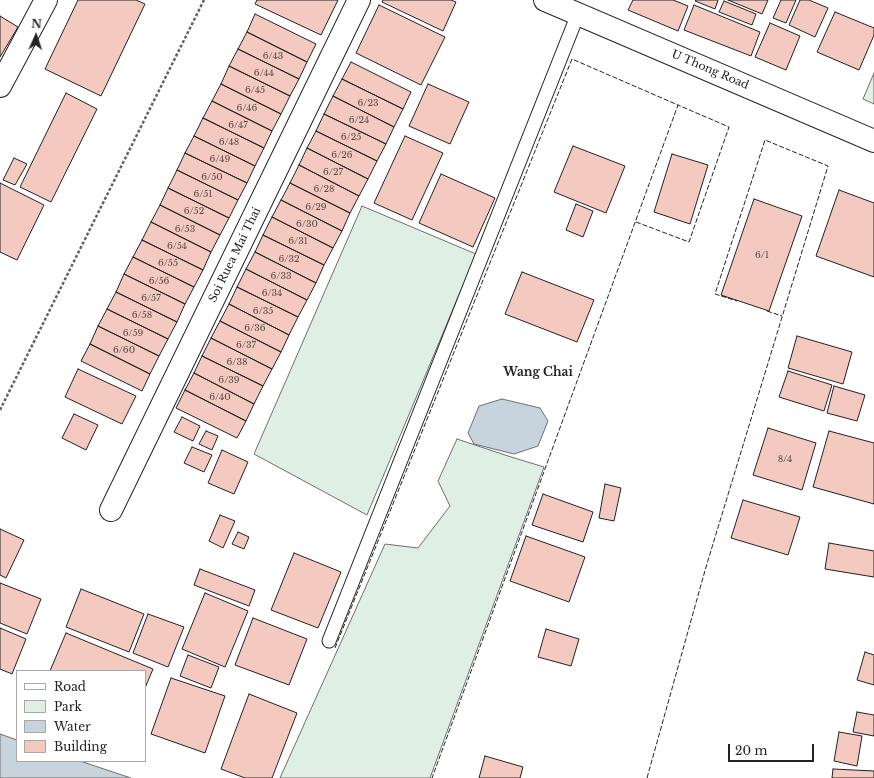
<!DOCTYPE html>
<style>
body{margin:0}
#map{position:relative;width:874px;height:778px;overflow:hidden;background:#fff;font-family:"Libre Baskerville",serif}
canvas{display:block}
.legend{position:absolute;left:16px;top:670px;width:130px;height:92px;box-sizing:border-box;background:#fff;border:1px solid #a7a7a7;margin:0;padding:5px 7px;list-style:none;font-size:12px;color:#222}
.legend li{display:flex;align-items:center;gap:8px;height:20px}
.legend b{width:20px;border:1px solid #a7a7a7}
.north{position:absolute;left:16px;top:16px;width:40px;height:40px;-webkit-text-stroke:3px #fff;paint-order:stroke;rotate:3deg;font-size:11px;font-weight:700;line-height:16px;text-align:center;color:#222}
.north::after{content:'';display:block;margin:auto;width:14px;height:18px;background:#222;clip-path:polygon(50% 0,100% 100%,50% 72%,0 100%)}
.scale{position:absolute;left:728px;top:744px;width:86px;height:18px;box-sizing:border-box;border:2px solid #222;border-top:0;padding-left:5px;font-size:12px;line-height:14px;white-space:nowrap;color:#222;-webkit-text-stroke:3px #fff;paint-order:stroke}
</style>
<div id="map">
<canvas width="874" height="778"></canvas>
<ul class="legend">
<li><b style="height:5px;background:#fff"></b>Road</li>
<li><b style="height:11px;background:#e0efe3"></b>Park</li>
<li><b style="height:11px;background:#c7d3dd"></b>Water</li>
<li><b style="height:11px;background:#f3c9c0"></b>Building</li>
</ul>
<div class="north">N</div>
<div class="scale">20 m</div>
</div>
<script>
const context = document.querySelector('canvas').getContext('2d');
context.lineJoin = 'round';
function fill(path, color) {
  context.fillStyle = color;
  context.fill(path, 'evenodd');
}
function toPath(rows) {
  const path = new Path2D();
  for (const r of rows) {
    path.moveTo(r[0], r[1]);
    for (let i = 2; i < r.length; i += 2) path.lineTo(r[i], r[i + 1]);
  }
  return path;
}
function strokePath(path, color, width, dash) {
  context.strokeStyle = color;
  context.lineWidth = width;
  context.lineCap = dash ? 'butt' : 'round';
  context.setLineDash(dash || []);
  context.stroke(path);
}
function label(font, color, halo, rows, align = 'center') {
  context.font = font + ' "Libre Baskerville",serif';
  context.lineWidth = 3;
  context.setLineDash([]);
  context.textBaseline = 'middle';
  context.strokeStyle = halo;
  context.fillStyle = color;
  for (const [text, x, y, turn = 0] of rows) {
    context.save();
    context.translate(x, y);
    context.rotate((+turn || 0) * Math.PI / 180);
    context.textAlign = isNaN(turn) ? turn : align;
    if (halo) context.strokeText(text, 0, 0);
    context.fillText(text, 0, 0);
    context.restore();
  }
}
const green = toPath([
 [874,73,874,104,863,99,874,73],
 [362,206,476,254,367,515,254,454,362,206],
 [457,439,508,456,544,467,430,778,280,778,385,544,418,548,450,506,438,481,457,439]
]);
const water = toPath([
 [502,399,540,408,548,421,538,446,514,454,474,444,468,433,479,406,502,399],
 [0,734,17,740,17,761,80,761,131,778,0,778,0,734]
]);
const building = toPath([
 [78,0,136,0,145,4,101,96,45,69,78,0],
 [257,0,338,0,321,35,255,4,257,0],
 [383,0,451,0,456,2,443,31,382,2,383,0],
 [633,0,673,0,688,6,678,31,628,10,633,0],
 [696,0,718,0,715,9,695,1,696,0],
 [728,0,768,0,762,14,728,0],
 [781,0,796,0,786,23,773,18,781,0],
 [800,0,809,0,828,8,815,37,789,25,800,0],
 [724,1,756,14,752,25,719,12,724,1],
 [379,5,445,37,421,85,356,53,379,5],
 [694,5,760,32,751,56,684,30,694,5],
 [835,12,874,28,874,35,859,70,817,52,835,12],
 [255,14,316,44,307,62,247,32,255,14],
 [0,16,18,27,0,57,0,16],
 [770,23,800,36,786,70,755,57,770,23],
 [247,32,307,62,299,79,238,49,247,32],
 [238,49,299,79,290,96,229,66,238,49],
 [351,62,411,92,403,109,342,79,351,62],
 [229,66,290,96,281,114,221,84,229,66],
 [342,79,403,109,394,127,333,96,342,79],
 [221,84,281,114,272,131,212,101,221,84],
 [428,84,469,102,450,144,409,126,428,84],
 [66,93,97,109,51,202,20,187,66,93],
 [333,96,394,127,386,144,324,114,333,96],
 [212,101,272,131,264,148,203,118,212,101],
 [324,114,386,144,377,161,316,131,324,114],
 [203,118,264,148,255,166,194,136,203,118],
 [316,131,377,161,368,179,307,148,316,131],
 [194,136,255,166,247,183,185,153,194,136],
 [405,136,443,153,412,220,374,203,405,136],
 [573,146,625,166,606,213,554,192,573,146],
 [307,148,368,179,359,196,299,165,307,148],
 [185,153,247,183,238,200,177,170,185,153],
 [672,154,708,165,690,224,654,212,672,154],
 [14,158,27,164,15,185,3,180,14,158],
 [299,165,359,196,350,213,290,183,299,165],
 [177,170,238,200,229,218,168,188,177,170],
 [441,174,495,198,473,247,419,223,441,174],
 [0,183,44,205,17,260,0,252,0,183],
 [290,183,350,213,342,231,281,200,290,183],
 [168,188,229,218,220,235,160,205,168,188],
 [839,190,874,203,874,277,816,256,839,190],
 [754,199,802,216,769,311,721,295,754,199],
 [281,200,342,231,333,248,272,217,281,200],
 [576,204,593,211,583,237,566,230,576,204],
 [160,205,220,235,211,252,151,222,160,205],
 [272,217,333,248,324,265,263,235,272,217],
 [151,222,211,252,203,270,142,240,151,222],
 [263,235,324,265,316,283,255,252,263,235],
 [142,240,203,270,194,287,133,257,142,240],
 [255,252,316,283,307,300,246,269,255,252],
 [133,257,194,287,185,304,124,274,133,257],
 [246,269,307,300,298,317,237,287,246,269],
 [522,272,594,300,577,342,505,314,522,272],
 [124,274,185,304,177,322,116,292,124,274],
 [237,287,298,317,289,335,229,304,237,287],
 [116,292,177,322,168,339,107,309,116,292],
 [229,304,289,335,281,352,220,321,229,304],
 [107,309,168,339,159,356,98,326,107,309],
 [220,321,281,352,272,369,211,338,220,321],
 [98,326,159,356,150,374,90,344,98,326],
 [797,336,852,352,843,384,788,368,797,336],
 [211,338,272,369,263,386,202,356,211,338],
 [90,344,150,374,142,391,81,361,90,344],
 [202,356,263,386,254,404,194,373,202,356],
 [78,369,136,396,122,424,65,397,78,369],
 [788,371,832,385,824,411,779,397,788,371],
 [194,373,254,404,246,421,185,390,194,373],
 [834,386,865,395,857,421,827,413,834,386],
 [185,390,246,421,237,438,176,408,185,390],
 [74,414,98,425,86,450,62,438,74,414],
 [182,417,200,426,193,441,174,432,182,417],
 [768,428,816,443,802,490,753,475,768,428],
 [206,431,218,436,212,450,199,444,206,431],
 [829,431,874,443,874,504,813,487,829,431],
 [192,447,212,455,204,472,184,463,192,447],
 [222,450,248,462,234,494,208,483,222,450],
 [605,484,621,488,614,521,599,518,605,484],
 [543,494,593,512,583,542,532,525,543,494],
 [743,500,800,517,788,555,731,538,743,500],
 [220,515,235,521,223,548,209,541,220,515],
 [0,529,24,540,6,578,0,575,0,529],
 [238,532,249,537,244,549,232,544,238,532],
 [526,536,585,557,569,602,510,581,526,536],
 [829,543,874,551,874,577,825,569,829,543],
 [294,553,341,572,318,628,271,610,294,553],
 [200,569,255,590,249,606,194,585,200,569],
 [0,583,41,599,27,634,0,623,0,583],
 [81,589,144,614,129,652,66,627,81,589],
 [205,593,248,611,225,667,182,649,205,593],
 [148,614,184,627,168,667,133,653,148,614],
 [253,618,307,639,289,685,235,665,253,618],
 [0,628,26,639,12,674,0,669,0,628],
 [546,629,579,639,571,666,538,657,546,629],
 [66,633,153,669,145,688,145,671,50,671,66,633],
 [865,652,874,655,874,685,857,680,865,652],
 [188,655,219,667,211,688,180,676,188,655],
 [171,678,225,696,205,753,151,734,171,678],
 [249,694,297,713,272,778,245,778,221,769,249,694],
 [857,712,874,715,874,736,853,732,857,712],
 [839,732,862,736,857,766,834,761,839,732],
 [485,756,523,767,520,778,479,778,485,756],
 [833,769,874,771,874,778,832,778,833,769]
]);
const path = toPath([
 [0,410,204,0]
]);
const service = toPath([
 [329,641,578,14]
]);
const minor = toPath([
 [0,86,46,0],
 [111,510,359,0]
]);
const primary = toPath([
 [545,0,874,141]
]);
const fence = toPath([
 [636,222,689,242,729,127,678,105],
 [767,311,782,316],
 [335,648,572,59,678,105,432,778],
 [647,778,706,567,828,166,765,140,715,294,737,301]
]);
const numberNames = [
 ["6/43",273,56],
 ["6/44",264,73],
 ["6/45",255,90],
 ["6/23",368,103],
 ["6/46",247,108],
 ["6/24",359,120],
 ["6/47",238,125],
 ["6/25",351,137],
 ["6/48",229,142],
 ["6/26",342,155],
 ["6/49",220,159],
 ["6/27",333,172],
 ["6/50",212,177],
 ["6/28",324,189],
 ["6/51",203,194],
 ["6/29",316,207],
 ["6/52",194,211],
 ["6/30",307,224],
 ["6/53",185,229],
 ["6/31",298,241],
 ["6/54",177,246],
 ["6/1",762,255],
 ["6/32",289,259],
 ["6/55",168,263],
 ["6/33",281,276],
 ["6/56",159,281],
 ["6/34",272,293],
 ["6/57",151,298],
 ["6/35",263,311],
 ["6/58",142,315],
 ["6/36",255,328],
 ["6/59",133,333],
 ["6/37",246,345],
 ["6/60",124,350],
 ["6/38",237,362],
 ["6/39",229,380],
 ["6/40",220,397],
 ["8/4",785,459]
];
const streetNames = [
 ["U Thong Road",710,70,23],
 ["Soi Ruea Mai Thai",235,255,-64]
];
const neighbourhoodNames = [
 ["Wang Chai",538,373]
];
fill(green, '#e0efe3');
strokePath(green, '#6f6f6f', 1);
fill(water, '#c7d3dd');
strokePath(water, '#6f6f6f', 1);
fill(building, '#f3c9c0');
strokePath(building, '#222', 1);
strokePath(service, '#222', 15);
strokePath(minor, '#222', 24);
strokePath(primary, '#222', 24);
strokePath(path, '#646464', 2.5, [3, 2]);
strokePath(service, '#fff', 13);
strokePath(minor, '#fff', 22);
strokePath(primary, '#fff', 22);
strokePath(fence, '#222', 1, [5, 2]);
label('9px', '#564c4a', null, numberNames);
label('11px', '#222', '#fff', streetNames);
label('bold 12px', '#222', '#fff', neighbourhoodNames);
</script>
